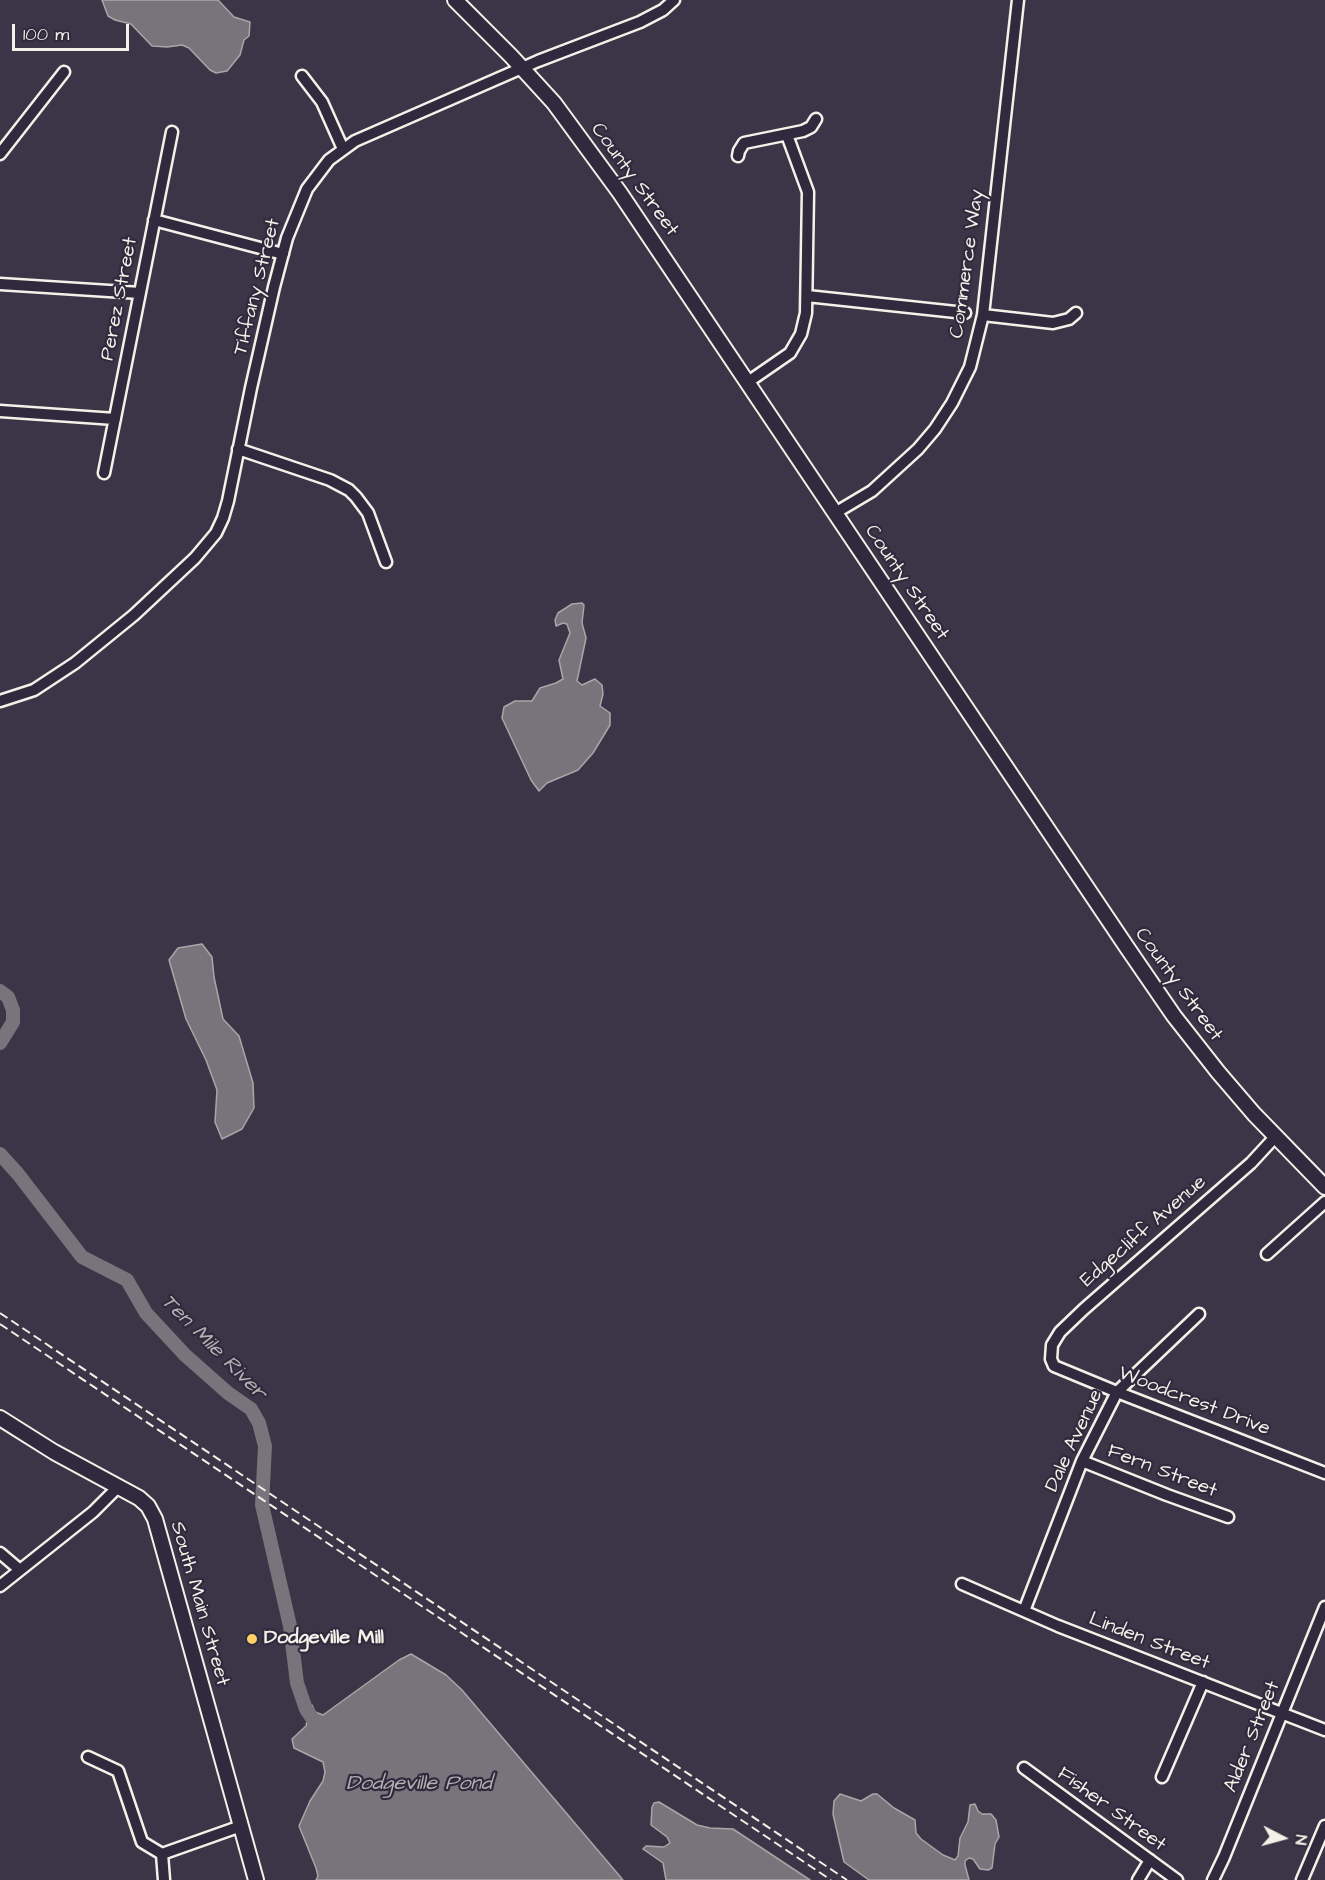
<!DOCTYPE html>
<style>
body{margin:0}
#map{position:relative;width:1325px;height:1880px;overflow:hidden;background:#3b3647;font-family:"Architects Daughter",sans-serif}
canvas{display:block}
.north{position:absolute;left:1253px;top:1808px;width:60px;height:60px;-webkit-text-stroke:4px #2f2a3d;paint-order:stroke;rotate:96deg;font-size:16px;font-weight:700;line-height:24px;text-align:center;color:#f4f1e8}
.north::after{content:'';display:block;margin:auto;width:21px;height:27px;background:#f4f1e8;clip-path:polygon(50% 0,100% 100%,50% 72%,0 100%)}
.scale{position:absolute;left:12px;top:24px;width:117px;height:27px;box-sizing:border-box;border:3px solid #f4f1e8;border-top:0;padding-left:8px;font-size:18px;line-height:21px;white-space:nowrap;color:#f4f1e8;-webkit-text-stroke:4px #2f2a3d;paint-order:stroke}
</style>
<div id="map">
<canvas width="1325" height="1880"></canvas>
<div class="north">N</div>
<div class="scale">100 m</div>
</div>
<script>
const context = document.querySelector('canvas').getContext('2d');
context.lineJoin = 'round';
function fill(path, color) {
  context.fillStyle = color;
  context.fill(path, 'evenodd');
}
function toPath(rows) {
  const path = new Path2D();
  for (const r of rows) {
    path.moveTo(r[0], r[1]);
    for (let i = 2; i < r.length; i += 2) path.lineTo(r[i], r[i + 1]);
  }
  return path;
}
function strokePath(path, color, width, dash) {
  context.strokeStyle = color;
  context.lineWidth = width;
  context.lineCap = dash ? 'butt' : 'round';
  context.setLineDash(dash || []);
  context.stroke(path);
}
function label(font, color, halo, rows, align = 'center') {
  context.font = font + ' "Architects Daughter",sans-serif';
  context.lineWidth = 4.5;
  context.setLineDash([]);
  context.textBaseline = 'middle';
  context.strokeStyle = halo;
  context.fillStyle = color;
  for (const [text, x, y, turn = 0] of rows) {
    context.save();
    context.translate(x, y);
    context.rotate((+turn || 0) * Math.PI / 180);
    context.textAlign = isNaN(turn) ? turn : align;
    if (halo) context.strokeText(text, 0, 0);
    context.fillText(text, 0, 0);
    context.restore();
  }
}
const water = toPath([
 [102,0,218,0,234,17,250,22,249,36,244,40,240,55,227,71,216,73,210,70,189,48,182,45,167,47,152,46,131,24,115,20,108,16,102,0],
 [582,603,584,605,582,623,586,638,577,681,582,685,595,679,602,685,603,694,600,706,610,713,610,725,593,753,578,770,547,783,539,791,531,780,502,718,504,707,515,701,532,701,540,688,556,683,563,679,559,660,570,633,567,624,563,623,556,626,555,620,558,613,572,604,582,603],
 [202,944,212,957,214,977,223,1019,239,1036,253,1083,254,1108,242,1129,222,1139,215,1122,217,1090,206,1060,186,1019,169,960,178,948,202,944],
 [411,1654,446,1675,462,1690,623,1880,316,1880,318,1876,316,1868,299,1826,310,1801,323,1781,325,1772,323,1762,294,1748,292,1739,306,1726,307,1721,302,1712,312,1705,315,1712,323,1715,399,1660,411,1654],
 [840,1794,861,1801,873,1794,877,1794,894,1808,915,1820,916,1833,921,1839,943,1855,955,1860,958,1856,960,1838,968,1822,970,1805,975,1804,978,1811,982,1814,991,1814,996,1820,999,1837,995,1844,992,1868,988,1870,980,1869,973,1859,969,1858,965,1861,965,1865,969,1880,869,1880,844,1862,833,1814,834,1801,840,1794],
 [659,1802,697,1825,710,1828,733,1829,810,1880,666,1880,663,1863,643,1849,646,1846,664,1847,670,1843,667,1837,651,1825,652,1807,654,1803,659,1802]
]);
const river = toPath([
 [0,991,8,997,13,1010,13,1022,0,1043],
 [0,1154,18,1174,82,1257,127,1280,146,1313,185,1355,228,1393,251,1409,259,1423,265,1446,262,1505,290,1626,297,1683,306,1709,316,1724]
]);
const minor = toPath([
 [302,76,322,102,343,149],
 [0,154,64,72],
 [738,156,739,151,744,143,803,131,811,127,816,119],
 [154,220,283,254],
 [0,284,140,293],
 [807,296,965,313],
 [983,315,1053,323,1069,319,1076,313],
 [748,382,790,353,801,334,806,313,808,192,787,135],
 [0,411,115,419],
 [238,449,330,480,349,490,356,497,368,513,386,562],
 [104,473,172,132],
 [835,513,872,491,918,449,935,429,952,403,970,367,983,315,1018,0],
 [0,701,34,690,75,663,134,615,195,558,216,533,223,518,228,501,251,388,274,287,287,238,307,189,329,160,355,141,538,61,640,22,663,10,674,0],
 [1275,1137,1251,1163,1084,1309,1060,1332,1052,1345,1051,1359,1054,1366,1117,1392,1325,1473],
 [1267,1254,1325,1202],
 [1082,1461,1167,1495,1228,1517],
 [0,1553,20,1570],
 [962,1584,1058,1626,1325,1730],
 [0,1586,93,1512,119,1486],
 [1024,1611,1082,1461,1117,1392,1199,1314],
 [88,1757,118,1771,142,1842,162,1854],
 [1024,1768,1177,1880],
 [1162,1777,1203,1682],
 [164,1880,162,1854,241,1826],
 [1138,1880,1150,1860],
 [1213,1880,1224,1857,1325,1607],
 [1302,1880,1325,1826]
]);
const major = toPath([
 [455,0,511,56,554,103,620,193,1126,946,1174,1016,1218,1072,1254,1114,1325,1187],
 [0,1418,54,1452,139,1498,148,1506,155,1519,256,1880]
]);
const rail = toPath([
 [0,1313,847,1880],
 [0,1324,831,1880]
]);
const markers = [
 [252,1639,6,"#ffd166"]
];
const streetNames = [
 ["County Street",634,180,54],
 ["Commerce Way",968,264,-82],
 ["Tiffany Street",258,287,-76],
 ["Perez Street",120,299,-79],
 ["County Street",906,583,56],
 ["County Street",1178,985,54],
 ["Edgecliff Avenue",1144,1232,-41],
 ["Woodcrest Drive",1194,1402,21],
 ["Dale Avenue",1075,1441,-65],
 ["Fern Street",1162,1472,21],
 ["South Main Street",199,1604,74],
 ["Linden Street",1149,1642,21],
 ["Alder Street",1253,1737,-68],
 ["Fisher Street",1111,1810,36]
];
const poiNames = [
 ["Dodgeville Mill",264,1639]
];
const waterNames = [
 ["Ten Mile River",213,1348,45],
 ["Dodgeville Pond",419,1785]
];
fill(water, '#78747b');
strokePath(water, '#aaa6a7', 1.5);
strokePath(river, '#78747b', 14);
strokePath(minor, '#f4f1e8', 15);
strokePath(major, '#f4f1e8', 18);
strokePath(minor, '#2f2a3d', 10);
strokePath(major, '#2f2a3d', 14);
strokePath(rail, '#f4f1e8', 2, [9, 4.5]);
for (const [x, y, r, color] of markers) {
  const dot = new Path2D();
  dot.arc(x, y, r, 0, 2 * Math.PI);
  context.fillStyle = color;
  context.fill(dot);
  strokePath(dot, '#2f2a3d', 2);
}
label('20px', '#f4f1e8', '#2f2a3d', streetNames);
label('bold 20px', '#f4f1e8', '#2f2a3d', poiNames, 'left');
label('italic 21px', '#b6b2b2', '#2f2a3d', waterNames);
</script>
